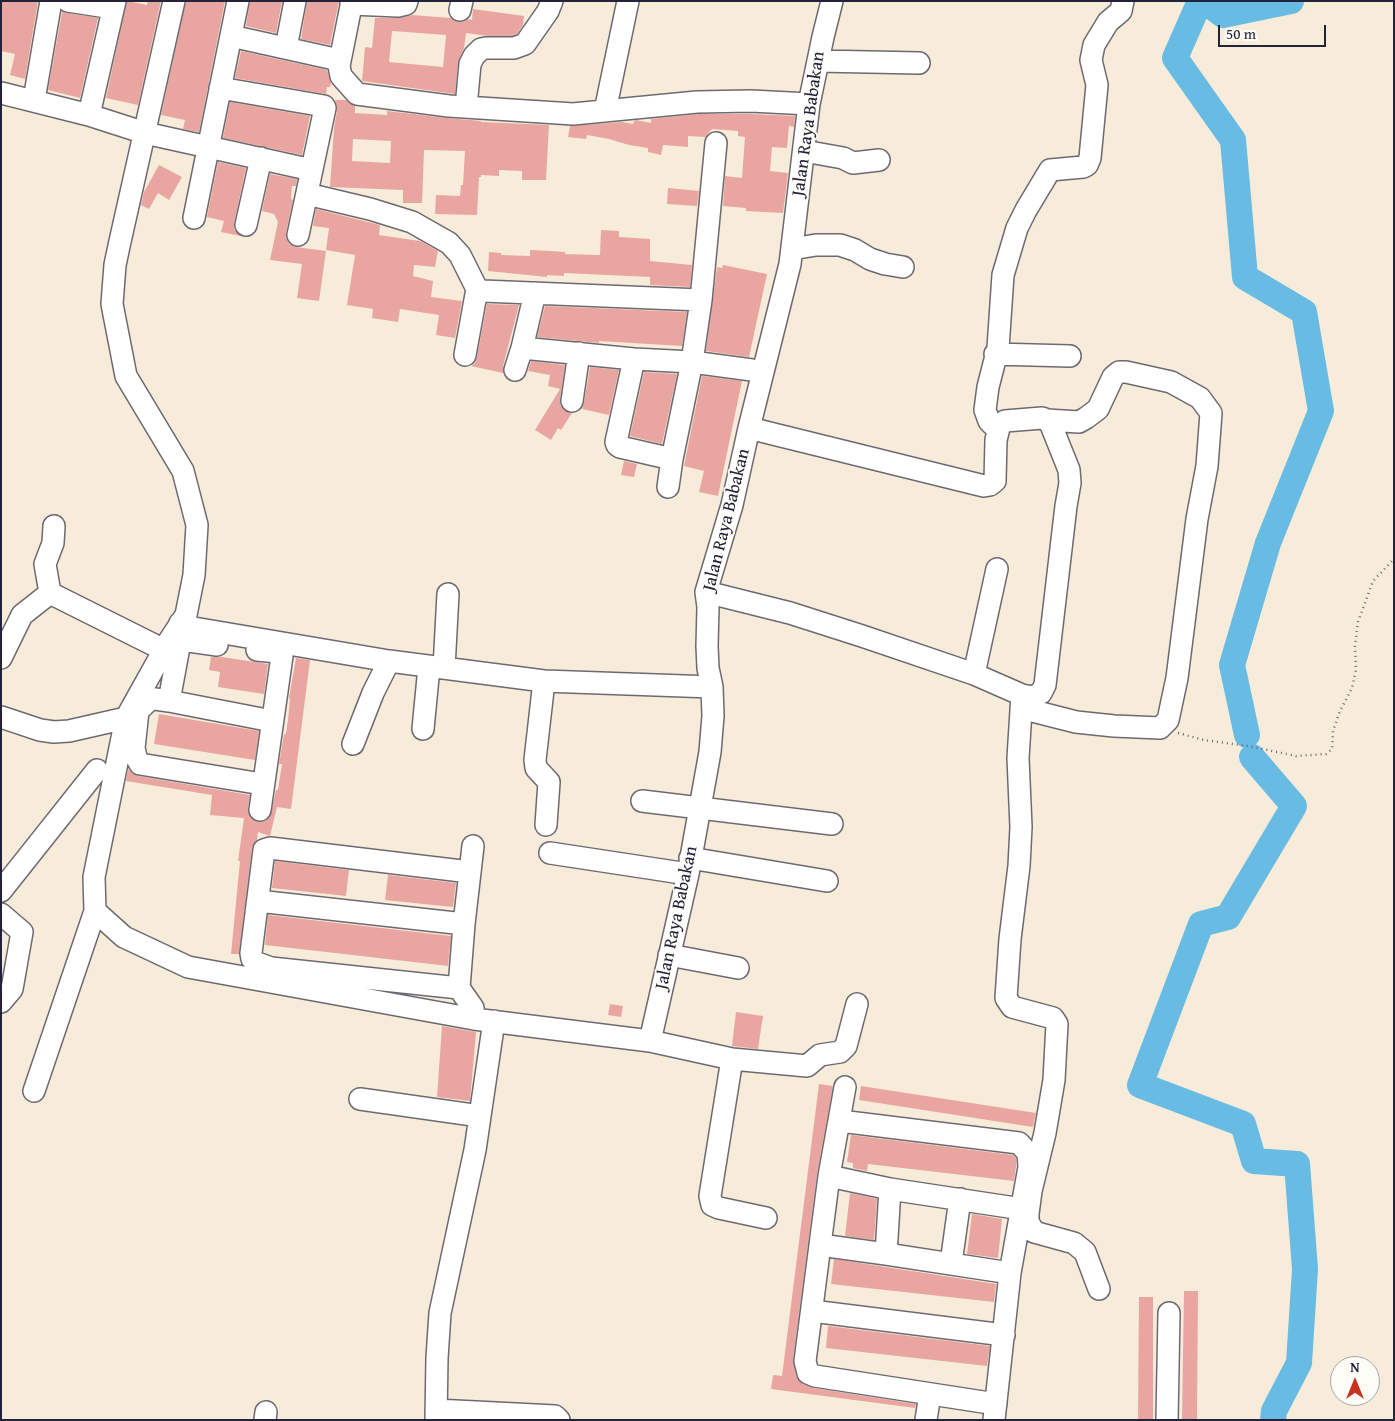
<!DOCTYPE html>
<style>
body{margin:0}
#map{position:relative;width:1395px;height:1421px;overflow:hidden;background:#f7ecd9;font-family:"Gentium Book Plus",serif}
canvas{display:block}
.frame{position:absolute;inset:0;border:2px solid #22223b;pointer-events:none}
.north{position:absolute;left:1330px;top:1356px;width:50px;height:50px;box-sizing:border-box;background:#fdfcf7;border:1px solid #a5a5ac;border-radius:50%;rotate:0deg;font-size:14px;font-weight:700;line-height:20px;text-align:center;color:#22223b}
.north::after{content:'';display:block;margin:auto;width:18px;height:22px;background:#c8321e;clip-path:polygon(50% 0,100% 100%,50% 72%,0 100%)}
.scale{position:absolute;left:1218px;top:25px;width:108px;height:22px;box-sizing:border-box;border:2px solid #22223b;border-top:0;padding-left:6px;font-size:15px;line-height:18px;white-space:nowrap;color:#22223b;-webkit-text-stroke:4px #fdfcf7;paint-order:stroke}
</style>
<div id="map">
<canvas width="1395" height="1421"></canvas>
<div class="frame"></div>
<div class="north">N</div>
<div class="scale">50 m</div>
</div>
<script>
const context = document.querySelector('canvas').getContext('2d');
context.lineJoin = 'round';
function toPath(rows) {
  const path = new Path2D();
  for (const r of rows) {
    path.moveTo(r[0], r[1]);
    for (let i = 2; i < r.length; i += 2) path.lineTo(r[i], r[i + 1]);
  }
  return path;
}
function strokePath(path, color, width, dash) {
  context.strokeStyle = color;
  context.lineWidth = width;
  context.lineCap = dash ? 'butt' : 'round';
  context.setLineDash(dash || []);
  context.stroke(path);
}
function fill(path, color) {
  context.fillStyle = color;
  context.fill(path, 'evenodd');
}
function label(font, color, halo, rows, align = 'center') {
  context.font = font + ' "Gentium Book Plus",serif';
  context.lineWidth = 4;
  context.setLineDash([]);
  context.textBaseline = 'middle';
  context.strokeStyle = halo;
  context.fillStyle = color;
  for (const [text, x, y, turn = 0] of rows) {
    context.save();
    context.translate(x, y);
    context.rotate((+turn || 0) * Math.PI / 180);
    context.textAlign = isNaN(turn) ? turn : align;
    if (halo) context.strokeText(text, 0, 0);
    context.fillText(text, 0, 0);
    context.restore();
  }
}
const river = toPath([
 [1200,1,1175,58,1233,140,1245,277,1304,312,1321,411,1268,543,1232,665,1247,735],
 [1204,1,1223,15,1291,1],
 [1252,757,1294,806,1228,917,1201,924,1140,1085,1243,1124,1254,1161,1297,1164,1305,1269,1299,1363,1274,1411,1273,1420]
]);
const building = toPath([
 [1,1,38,1,25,79,10,75,15,54,1,51],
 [127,1,147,5,148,1,161,1,138,105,106,98],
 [186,1,225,1,199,132,183,129,185,120,161,115],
 [250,1,282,1,276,33,246,26],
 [307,1,339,1,330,45,301,39],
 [473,9,524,16,523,25,517,34,512,36,488,36,466,33,464,48,458,63,455,94,362,81,365,47,372,48,375,18,398,18,412,15,451,18,457,22,463,22,468,19,472,20],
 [392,31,446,35,443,67,389,62],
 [62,12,98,18,80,98,48,90],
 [241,51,327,70,331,83,330,87,327,87,326,94,235,78],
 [335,100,346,100,355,106,355,113,387,115,387,111,447,118,481,121,481,122,549,125,546,180,522,180,522,171,499,170,499,176,481,175,481,177,479,177,477,215,435,214,436,195,460,196,461,185,463,185,465,151,424,150,422,203,403,203,403,190,330,187,334,128,337,111],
 [353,139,391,141,390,163,352,161],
 [230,102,310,116,302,155,223,138],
 [698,114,751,114,795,116,794,127,789,126,787,148,772,147,770,171,788,173,783,213,746,211,746,208,723,206,725,176,742,178,745,137,738,136,738,131,712,129,705,137,688,136,688,147,663,145,661,155,648,152,648,148,629,145,609,139,587,135,586,139,568,137,570,126,622,122,633,124,634,121,636,120,651,123,651,119],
 [218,162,246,168,234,223,234,229,241,236,221,232,224,221,207,217],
 [159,165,182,177,169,200,158,193,149,209,141,205,144,192],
 [270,174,297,179,296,186,292,186,291,199,293,200,286,232,286,238,289,244,296,247,326,251,319,301,297,298,302,264,270,260,278,222,274,214,262,211],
 [668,188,699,191,697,206,667,204],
 [316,209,380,225,379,235,420,241,438,251,435,267,414,265,413,276,433,281,431,297,462,301,455,338,436,335,439,315,400,309,398,322,372,318,373,309,347,305,355,255,326,250,329,228,313,226],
 [601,230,619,231,619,237,650,239,650,261,692,265,690,287,650,285,650,277,564,273,564,276,547,275,547,277,488,271,489,252,501,253,501,255,530,256,530,250,551,251,565,252,565,254,600,255],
 [723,265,767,274,749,357,706,351,717,267,722,268],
 [487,304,519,305,503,366,503,373,471,366,475,363,477,357],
 [545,306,687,312,682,346,599,341,599,343,537,337],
 [531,361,565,365,560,399,560,405,565,411,572,413,561,430,558,428,551,440,535,430,560,389,548,386,550,375,528,371],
 [590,367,619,370,609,415,582,409,584,403],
 [644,372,677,374,662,444,630,436],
 [702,376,742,381,718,496,699,492,704,471,684,466],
 [624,461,637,464,634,477,621,475],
 [211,657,222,657,268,664,264,694,218,687,220,672,209,670],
 [296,658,310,660,291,809,277,807,270,836,258,832,257,840,252,848,239,954,231,954,240,861,238,861,244,818,210,815,212,795,126,781,128,769,133,774,138,776,250,795,248,808,249,815,253,820,258,822,265,821,270,817,276,790,278,790,282,764,279,764,284,734,286,734,288,720,290,699,289,698],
 [159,714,259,731,255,760,154,744],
 [275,861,349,870,346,896,272,888],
 [388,875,456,883,453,907,385,900],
 [268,915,451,936,448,966,265,945],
 [610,1004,623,1006,621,1017,608,1015],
 [736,1012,763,1016,758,1049,732,1046],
 [442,1026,476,1032,470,1101,437,1097],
 [819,1084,833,1086,817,1174,793,1359,796,1376,803,1384,813,1388,916,1404,915,1408,771,1389,773,1375,782,1376],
 [861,1086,1036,1113,1033,1127,859,1100],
 [851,1135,1013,1155,1016,1158,1016,1166,1014,1181,868,1164,867,1171,853,1168,853,1163,847,1162],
 [850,1193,877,1199,874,1240,845,1236],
 [972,1214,1002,1219,998,1258,967,1254],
 [834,1259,996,1284,994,1302,831,1284],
 [1184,1291,1198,1291,1197,1420,1182,1420],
 [1139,1297,1153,1297,1153,1420,1138,1420],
 [828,1326,990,1346,987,1366,826,1348]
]);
const path = toPath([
 [1178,733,1204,740,1248,746,1296,756,1326,754,1332,749,1333,731,1340,711,1352,688,1356,670,1355,646,1358,622,1373,581,1394,559]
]);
const minor = toPath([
 [68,1,113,8],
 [352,1,339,66,341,76,357,94,449,106,573,114,697,102,751,101,809,104],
 [351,4,398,6,406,4,407,1],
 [460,10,462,1],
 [231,36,339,60],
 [286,48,295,1],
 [818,61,919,63],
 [220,88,324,106,325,108,298,235],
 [1,93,89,115,145,133,312,170],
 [34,100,51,1],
 [466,107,470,64,474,56,481,49,486,48,514,48,525,44,548,11,552,1],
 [605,111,628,1],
 [89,115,115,1],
 [804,151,843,158,853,163,879,160],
 [307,194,370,209,412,222,449,243,460,255,477,289,483,291,701,300,692,362,672,459,620,447,617,445,616,442,634,359],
 [194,218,238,1],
 [246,225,261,158],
 [792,249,816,245,840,245,855,250,870,259,885,264,903,267],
 [701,300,716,143],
 [522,348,634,359,692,362,752,370],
 [995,354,1070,356],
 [465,355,477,289],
 [515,370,522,348,535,293],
 [572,401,579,353],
 [997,429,989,421,985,410,988,387,998,348,1003,275,1017,228,1026,210,1050,170,1083,167,1087,165,1090,158,1097,85,1091,60,1094,45,1108,22,1121,11,1123,1],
 [668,487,672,459],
 [706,592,790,613,862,636,974,674,1022,695,1032,697,1041,693,1045,685,1066,506,1070,483,1069,470,1051,425,1047,420,1042,418,1005,421,1000,424,996,440,995,481,990,485,984,486,749,428],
 [50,593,164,650],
 [180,623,194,628,389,661,544,681,712,687],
 [217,645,189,641,183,643,179,647,169,701,155,699,149,700,138,711,134,748,136,757,140,764,262,784],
 [257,650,278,652,282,656,260,810],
 [1,658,22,615,50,593,45,564,53,543,54,526],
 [444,668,448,594],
 [974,674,997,569],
 [544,681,535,760,536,768,549,782,546,825],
 [1022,695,1018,758,1021,827,1019,866,1010,939,1006,998,1012,1007,1053,1018,1057,1024,1054,1080,1045,1133,1031,1191,1028,1214,1028,1222,1034,1232,1074,1243,1085,1252,1099,1289],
 [169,701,272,721],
 [1021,708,1076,722,1114,726,1160,728,1168,720,1177,678,1197,519,1207,466,1211,413,1200,398,1171,382,1126,372,1119,372,1113,377,1098,409,1086,418,1079,422,1047,420],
 [1,717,40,730,54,732,69,731,126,718,169,641,186,615,194,575,197,525,183,471,126,376,112,304,115,265,119,246,174,1],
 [126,718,94,877,95,911,124,937,188,967,474,1019,650,1041,732,1059,807,1066,820,1055,840,1052,846,1046,857,1004],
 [423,729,429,667],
 [353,744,373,693,389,661],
 [642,801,832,824],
 [473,846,464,924,459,988,473,1008,474,1019],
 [550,853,688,874],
 [690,858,827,881],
 [1,891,97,770],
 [258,901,464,924],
 [1,914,22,932,12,989,1,1002],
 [669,955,738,968],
 [459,988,271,968,257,963,252,959,251,953,264,850,270,848,470,872],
 [650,1041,688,874,710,752,713,716,712,687,708,668,707,646,708,607,706,592,732,505,749,428,790,264,809,104,823,37,832,1],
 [732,1059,710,1196,712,1205,719,1208,766,1218],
 [845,1087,829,1176,820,1245,805,1361,808,1373,815,1376,996,1404],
 [34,1091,95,911],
 [360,1099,480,1116],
 [840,1121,1019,1143,1028,1153,1029,1167,1010,1273,994,1420],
 [829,1176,890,1189,1022,1209],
 [820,1245,886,1254,1010,1273],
 [886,1254,890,1189],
 [951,1263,960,1199],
 [812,1311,1004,1335],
 [436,1410,555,1416,559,1420],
 [265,1420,266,1412],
 [436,1420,437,1358,440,1313,475,1150,494,1021],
 [926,1420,930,1394],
 [1167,1420,1169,1313]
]);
const streetNames = [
 ["Jalan Raya Babakan",809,124,-82],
 ["Jalan Raya Babakan",727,520,-76],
 ["Jalan Raya Babakan",677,918,-78]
];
strokePath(river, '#68bce4', 26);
fill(building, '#e9a6a1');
strokePath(minor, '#6d6972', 24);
strokePath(path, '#6d6972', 2.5, [1, 4]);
strokePath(minor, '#fff', 21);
label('18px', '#22223b', '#fdfcf7', streetNames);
</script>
